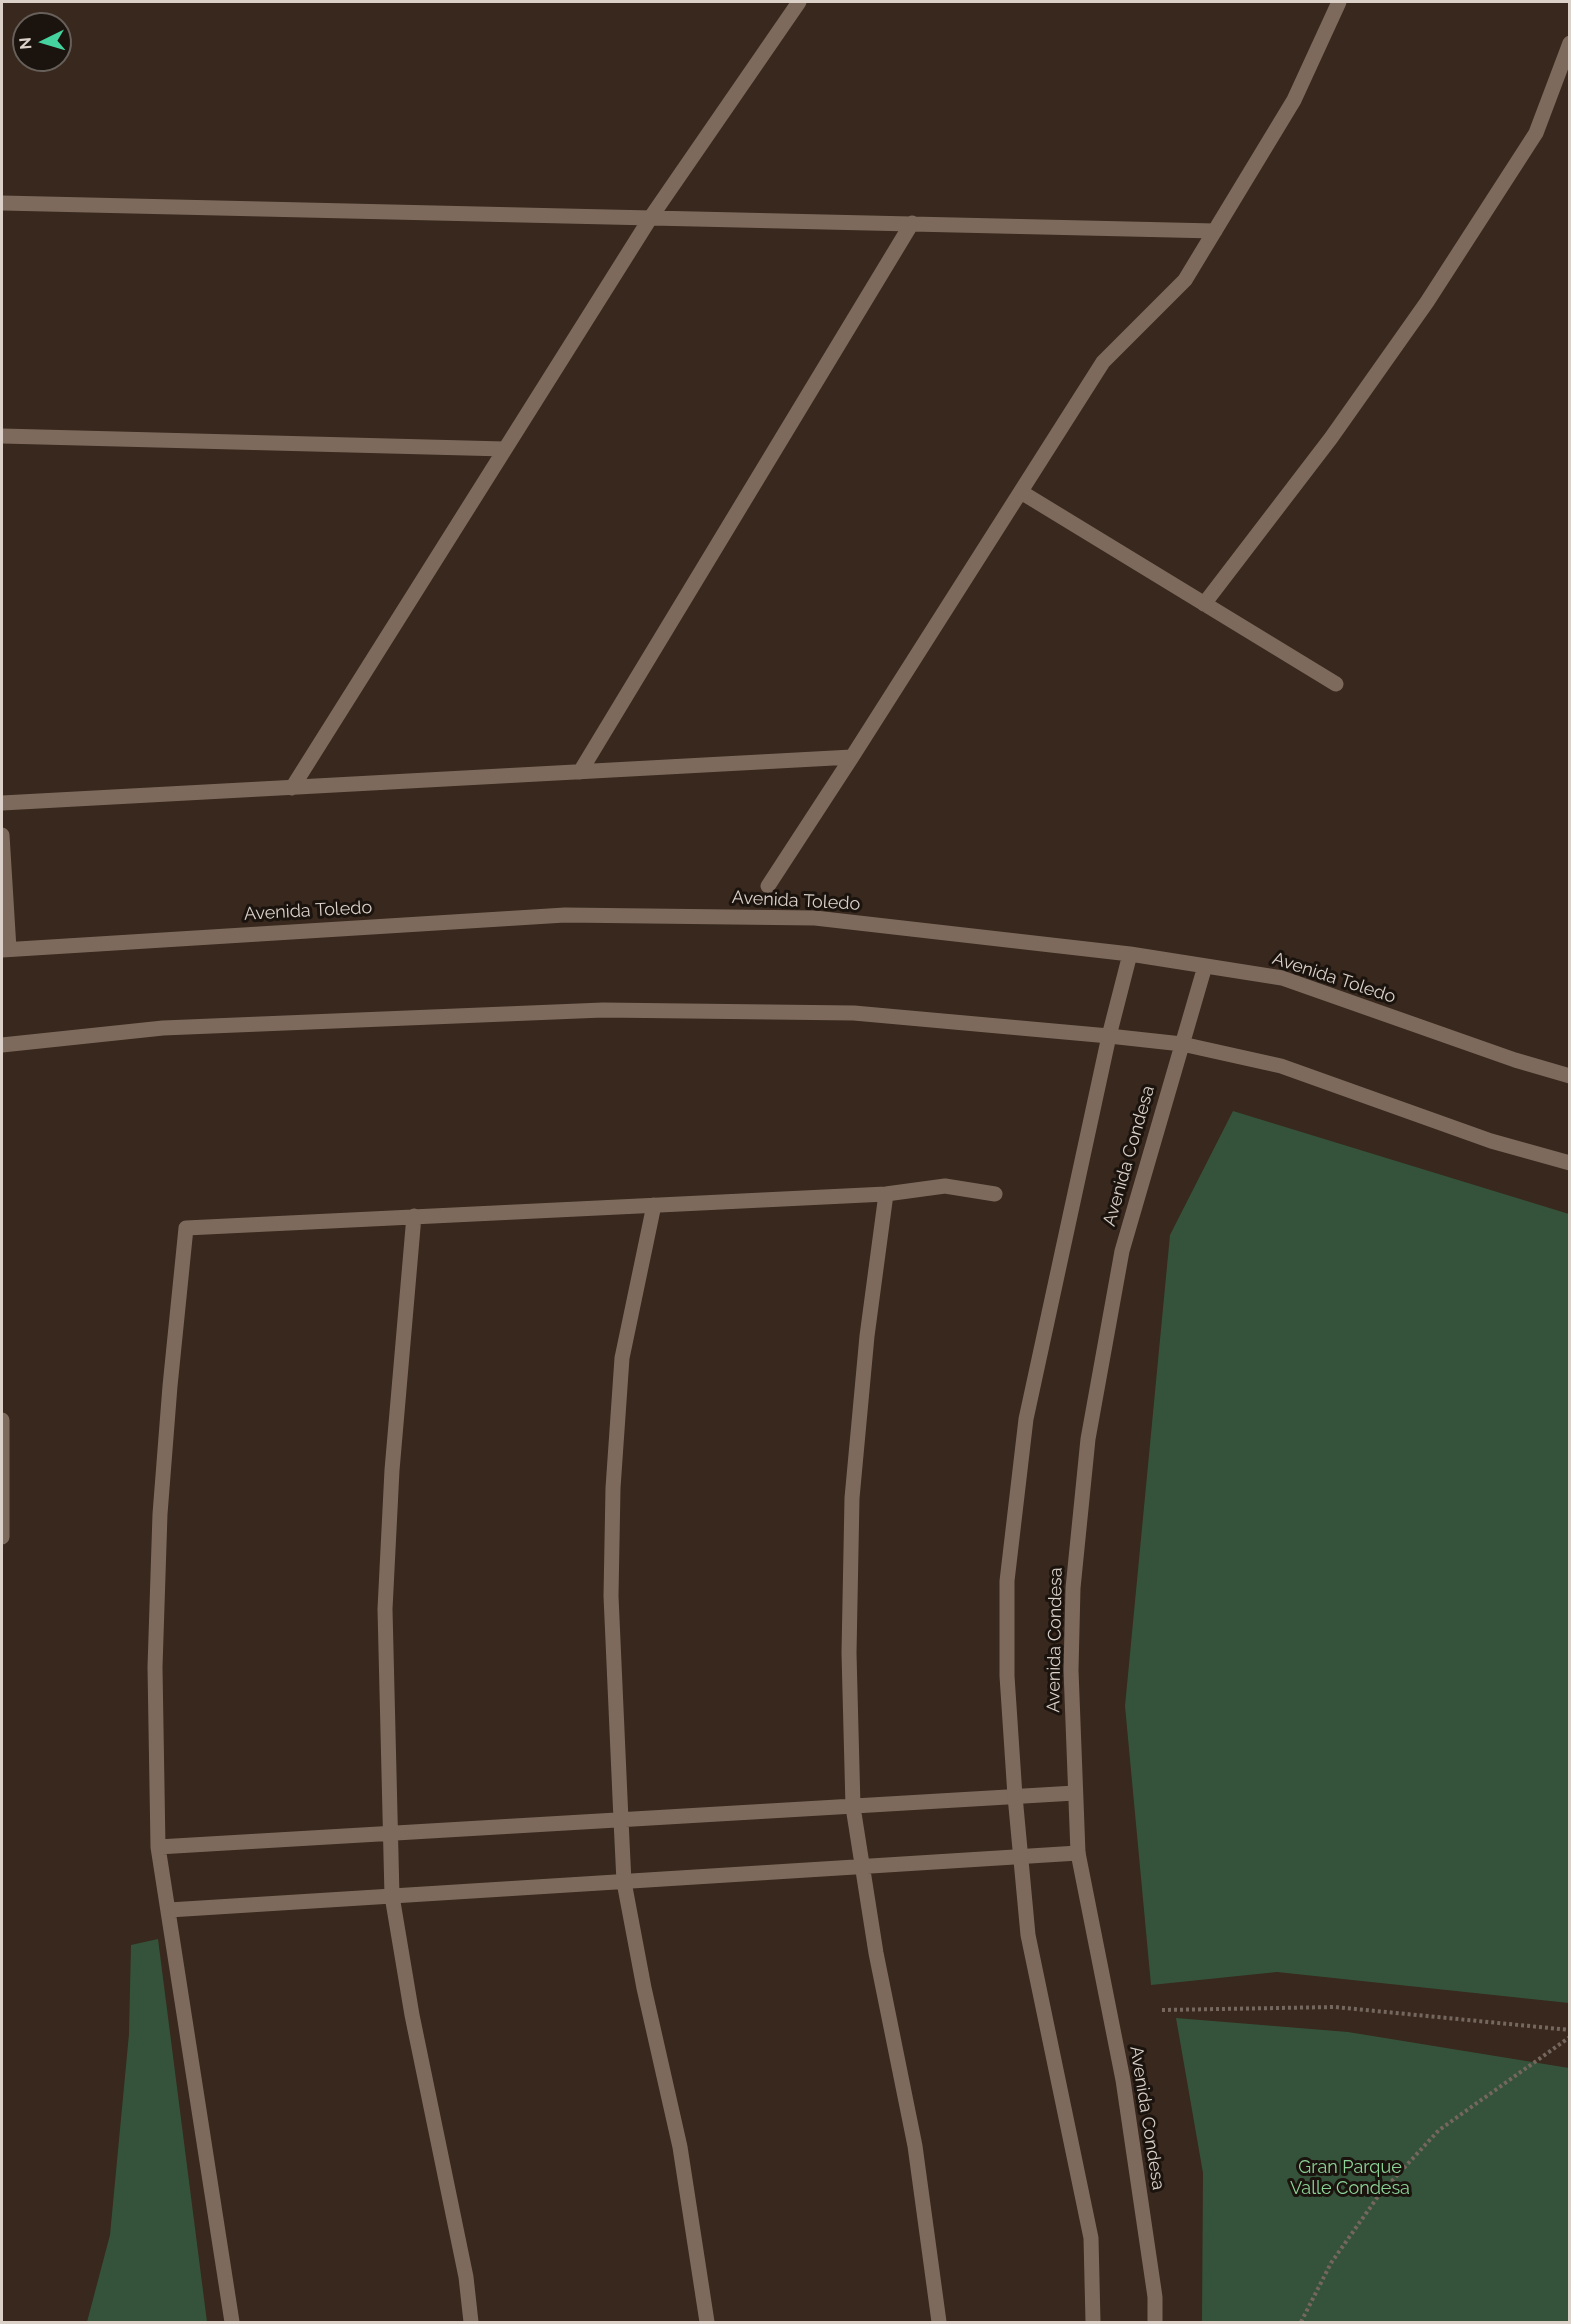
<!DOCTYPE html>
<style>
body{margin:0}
#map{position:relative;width:1571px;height:2324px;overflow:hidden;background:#38281d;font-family:Raleway,sans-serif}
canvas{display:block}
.frame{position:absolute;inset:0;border:3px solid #dbd1c9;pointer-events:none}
.north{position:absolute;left:12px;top:12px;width:60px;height:60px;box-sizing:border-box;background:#1a130e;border:2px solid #675f59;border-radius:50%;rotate:265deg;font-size:16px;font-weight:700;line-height:24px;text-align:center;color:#dbd1c9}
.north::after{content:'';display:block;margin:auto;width:21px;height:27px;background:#45d49f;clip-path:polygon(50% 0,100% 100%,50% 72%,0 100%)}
</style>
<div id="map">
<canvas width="1571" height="2324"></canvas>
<div class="frame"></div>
<div class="north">N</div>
</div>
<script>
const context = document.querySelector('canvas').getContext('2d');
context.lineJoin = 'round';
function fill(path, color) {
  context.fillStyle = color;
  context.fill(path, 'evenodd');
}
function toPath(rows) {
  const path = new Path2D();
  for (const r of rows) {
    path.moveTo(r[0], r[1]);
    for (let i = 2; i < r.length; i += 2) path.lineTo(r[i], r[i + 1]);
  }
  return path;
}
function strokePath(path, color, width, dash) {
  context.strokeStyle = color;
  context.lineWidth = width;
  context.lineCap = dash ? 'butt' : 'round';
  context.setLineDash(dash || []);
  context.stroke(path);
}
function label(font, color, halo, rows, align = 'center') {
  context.font = font + ' Raleway,sans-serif';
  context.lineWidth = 6;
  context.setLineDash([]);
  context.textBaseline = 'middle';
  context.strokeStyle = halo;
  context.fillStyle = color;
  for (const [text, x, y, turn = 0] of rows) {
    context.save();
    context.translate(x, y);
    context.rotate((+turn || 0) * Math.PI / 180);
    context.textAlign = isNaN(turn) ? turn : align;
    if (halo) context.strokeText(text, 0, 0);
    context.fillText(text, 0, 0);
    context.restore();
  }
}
const green = toPath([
 [1233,1111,1569,1214,1569,2003,1277,1972,1151,1985,1125,1706,1170,1235],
 [158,1939,207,2322,87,2322,110,2235,129,2034,131,1945],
 [1176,2018,1348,2032,1569,2068,1569,2322,1202,2322,1203,2173]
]);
const path = toPath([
 [1162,2010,1335,2007,1570,2030],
 [1301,2322,1331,2263,1379,2195,1439,2130,1570,2037]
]);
const street = toPath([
 [2,203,1215,231],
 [2,436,505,449],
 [1021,492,1336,684],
 [1204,604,1331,438,1427,302,1536,133,1570,43],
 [580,772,912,223],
 [292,788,651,217,799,2],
 [2,803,852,757],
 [2,835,9,949],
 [768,886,852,757,1103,362,1185,280,1294,100,1339,2],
 [886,1194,867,1336,852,1498,849,1653,853,1807,876,1953,915,2146,939,2322],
 [654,1205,622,1358,613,1488,611,1596,621,1820,624,1882,644,1988,680,2147,707,2322],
 [414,1216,392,1470,385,1609,392,1896,412,2015,466,2277,471,2322],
 [2,1420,2,1537],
 [158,1847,1075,1793],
 [169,1910,1078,1853],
 [232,2322,158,1847,155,1667,160,1514,170,1386,186,1228,886,1194,945,1186,995,1194]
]);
const secondary = toPath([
 [2,950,565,915,815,918,1130,954,1282,978,1515,1060,1570,1076],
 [2,1045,163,1028,603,1010,854,1013,1109,1036,1182,1044,1281,1066,1491,1141,1570,1163],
 [1093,2322,1091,2238,1028,1935,1015,1796,1007,1676,1007,1581,1026,1419,1109,1036,1130,954],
 [1155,2322,1155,2297,1123,2080,1078,1853,1071,1670,1073,1588,1088,1439,1122,1251,1205,966]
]);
const streetNames = [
 ["Avenida Toledo",796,901,3],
 ["Avenida Toledo",308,911,-3],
 ["Avenida Toledo",1334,978,18],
 ["Avenida Condesa",1129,1156,-74],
 ["Avenida Condesa",1055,1640,-89],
 ["Avenida Condesa",1147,2118,81]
];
const parkNames = [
 ["Gran Parque",1350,2168],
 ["Valle Condesa",1350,2189]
];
fill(green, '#35533a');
strokePath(path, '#75675e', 4, [3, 3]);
strokePath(street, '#7d6a5d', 15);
strokePath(secondary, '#7d6a5d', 15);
label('18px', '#dbd1c9', '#1a130e', streetNames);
label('18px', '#8cd498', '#1a130e', parkNames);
</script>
